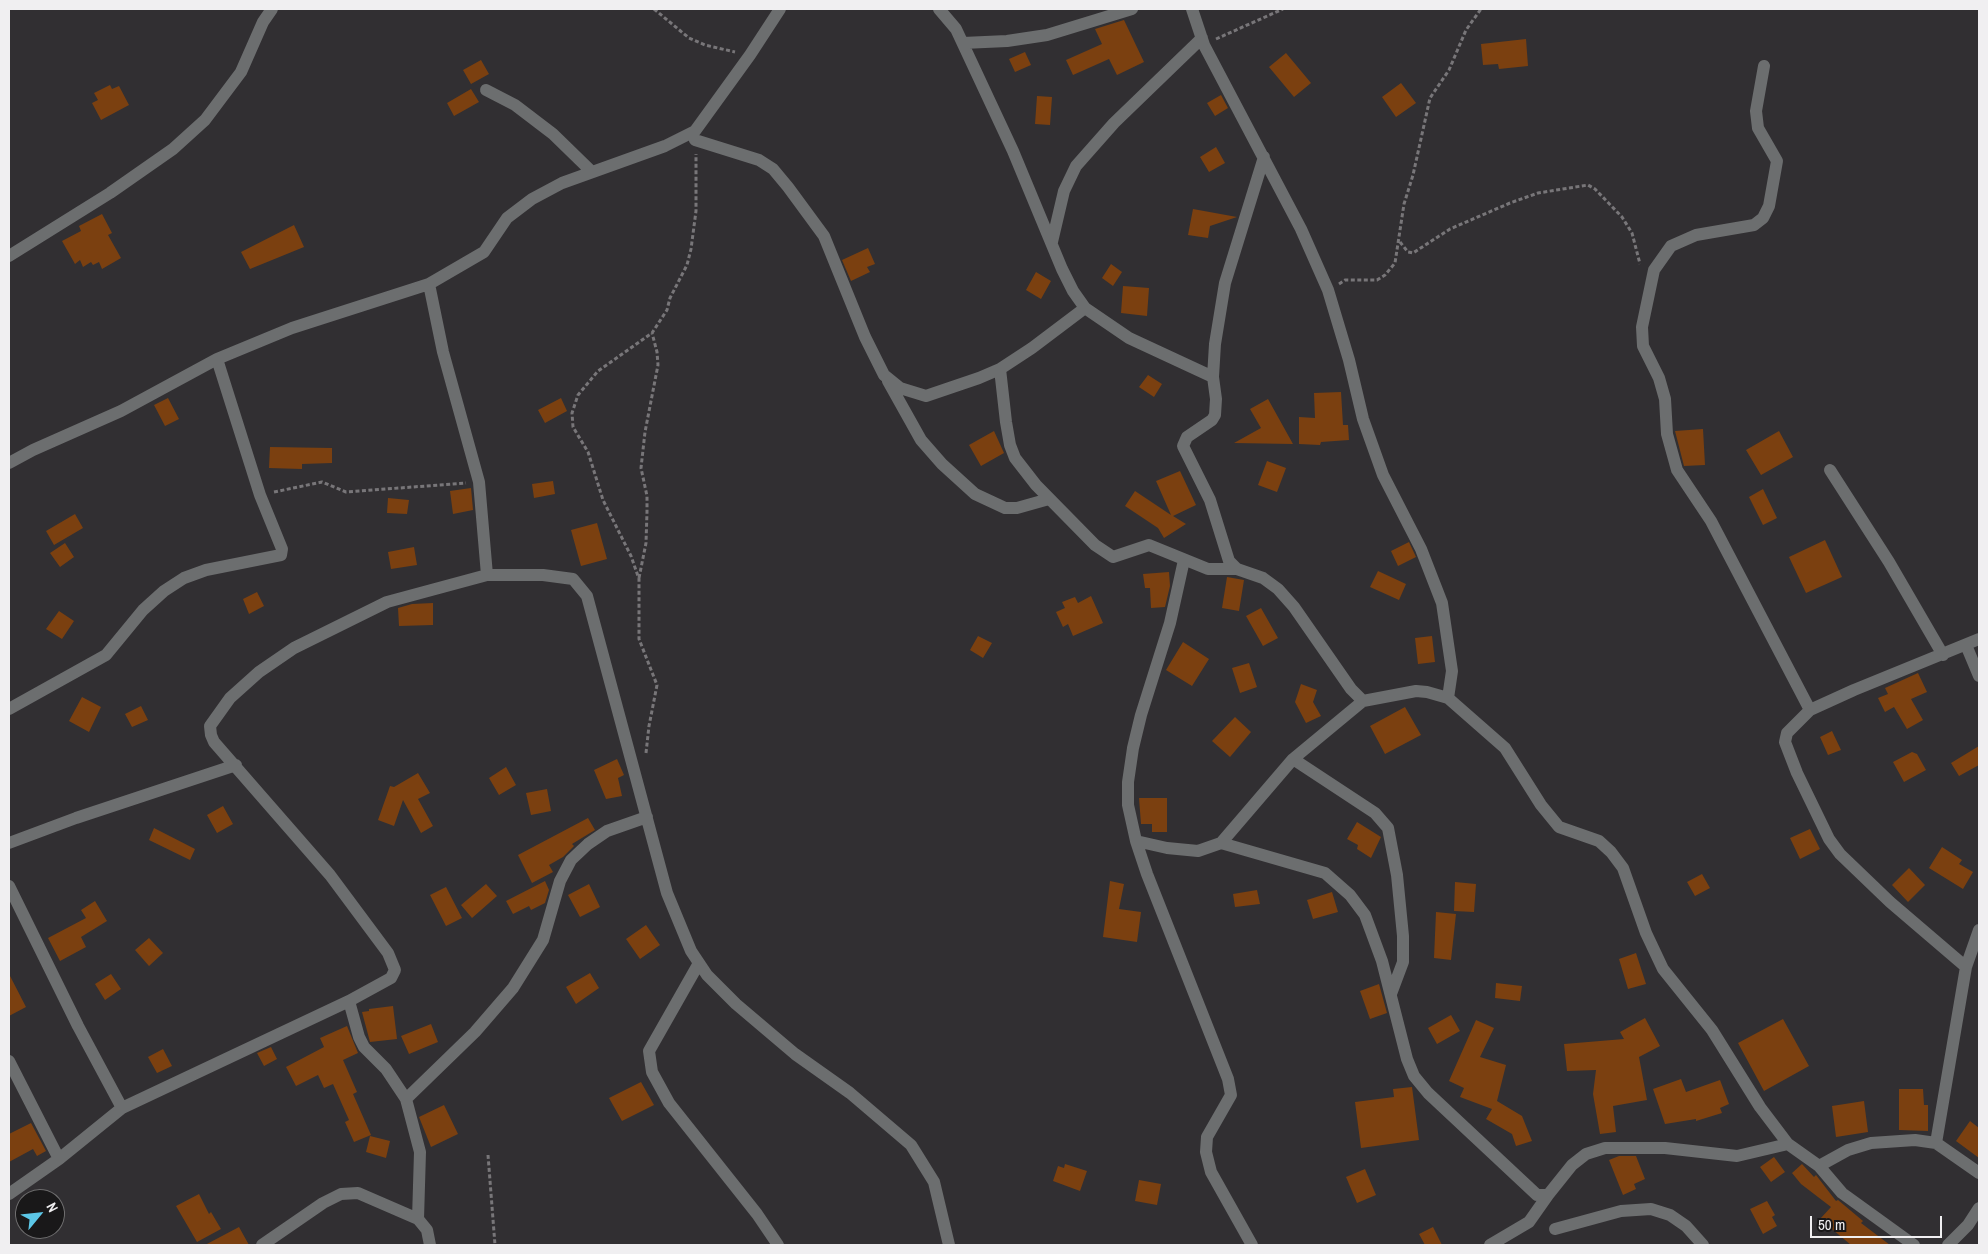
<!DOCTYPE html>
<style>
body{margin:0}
#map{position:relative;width:1988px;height:1254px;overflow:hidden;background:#312f32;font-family:"Archivo Narrow",sans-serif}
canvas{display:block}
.frame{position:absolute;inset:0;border:10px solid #f0eff1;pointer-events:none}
.north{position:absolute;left:15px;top:1189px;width:50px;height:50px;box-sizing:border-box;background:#191819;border:1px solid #6f6e6f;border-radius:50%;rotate:62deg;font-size:14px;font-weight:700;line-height:20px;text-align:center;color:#f0eff1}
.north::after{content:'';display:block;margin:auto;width:18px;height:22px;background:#5cc7e7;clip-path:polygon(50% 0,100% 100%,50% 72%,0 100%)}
.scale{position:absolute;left:1810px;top:1216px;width:132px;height:22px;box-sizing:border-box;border:2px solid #f0eff1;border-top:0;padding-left:6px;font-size:15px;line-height:18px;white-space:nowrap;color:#f0eff1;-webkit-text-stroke:4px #191819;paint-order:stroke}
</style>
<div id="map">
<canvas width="1988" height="1254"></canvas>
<div class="frame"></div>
<div class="north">N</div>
<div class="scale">50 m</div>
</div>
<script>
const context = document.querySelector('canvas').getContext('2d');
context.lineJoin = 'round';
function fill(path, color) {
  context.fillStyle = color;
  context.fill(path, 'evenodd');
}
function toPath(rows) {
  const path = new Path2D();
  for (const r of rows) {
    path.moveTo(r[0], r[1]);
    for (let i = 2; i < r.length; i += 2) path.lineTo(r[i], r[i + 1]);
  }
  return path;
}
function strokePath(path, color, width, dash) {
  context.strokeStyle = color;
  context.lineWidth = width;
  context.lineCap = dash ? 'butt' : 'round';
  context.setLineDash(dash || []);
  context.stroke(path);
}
const building = toPath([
 [1124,20,1144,62,1117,75,1109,59,1073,75,1066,60,1102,44,1095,29],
 [1526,39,1528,66,1499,69,1498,64,1483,65,1481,44],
 [1025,52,1031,65,1015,72,1009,59],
 [1286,53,1311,83,1294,97,1269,67],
 [481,60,489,74,471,84,463,70],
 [1401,83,1416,103,1396,117,1382,97],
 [110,85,112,89,119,86,129,105,101,120,92,103,98,100,94,93],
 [471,89,479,102,454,116,447,103],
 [1221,95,1228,108,1215,116,1207,103],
 [1037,96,1052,97,1050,125,1035,124],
 [1216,147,1225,163,1209,172,1200,157],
 [1193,209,1237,217,1210,226,1208,238,1188,235],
 [102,214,112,233,108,235,121,258,102,269,99,262,93,265,91,262,83,267,80,260,75,264,62,241,81,231,79,226],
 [294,225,304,247,250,269,241,252],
 [868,248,875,264,867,267,870,272,851,281,842,260],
 [1111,264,1122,272,1113,286,1102,278],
 [1036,272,1051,281,1041,299,1026,290],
 [1123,286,1149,288,1147,316,1121,313],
 [1148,375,1162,384,1154,397,1139,387],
 [1341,392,1343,425,1348,425,1349,440,1321,442,1320,445,1299,444,1299,417,1315,418,1314,393],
 [168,398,179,419,165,426,154,405],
 [561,398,567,411,545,423,538,410],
 [1268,399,1293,444,1234,443,1261,428,1250,409],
 [1703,429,1705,465,1684,466,1675,431],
 [994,431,1004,453,981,466,969,445],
 [1779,431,1793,457,1761,475,1746,450],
 [270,447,332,448,332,463,302,464,302,469,269,468],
 [1267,461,1286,468,1277,492,1258,485],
 [1180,471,1196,505,1173,516,1186,524,1164,538,1158,528,1125,506,1135,491,1171,515,1156,481],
 [553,481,555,494,534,498,532,484],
 [471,488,473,510,453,514,450,491],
 [1763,489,1777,518,1763,525,1749,497],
 [388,498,409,500,407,514,387,513],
 [75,514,83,528,54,545,46,531],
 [597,523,607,559,581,566,571,530],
 [1825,540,1842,577,1806,593,1789,557],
 [1409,542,1416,557,1398,566,1391,551],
 [65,543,74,557,60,567,50,553],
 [414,547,417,565,391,569,388,552],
 [1378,571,1406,584,1399,600,1370,587],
 [1169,572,1170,586,1165,607,1151,608,1150,588,1145,588,1143,574],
 [1227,577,1244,580,1239,611,1222,608],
 [257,592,264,606,249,614,243,599],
 [1091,596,1103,623,1073,636,1068,624,1063,627,1056,612,1065,608,1062,602,1075,597,1078,603],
 [433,603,433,625,399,626,398,608,412,604],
 [1261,608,1278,638,1263,646,1246,616],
 [59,611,74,621,62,639,46,629],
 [978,636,992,643,983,658,970,650],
 [1432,636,1435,662,1418,664,1415,638],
 [1183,642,1209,659,1192,686,1166,670],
 [1249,663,1257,687,1240,693,1232,668],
 [1918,673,1927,692,1911,699,1923,720,1907,729,1894,707,1885,712,1878,698,1888,694,1885,688],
 [1301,684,1317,690,1313,702,1321,716,1306,723,1295,702],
 [82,697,101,707,89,732,69,721],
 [141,706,148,720,132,727,125,714],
 [1405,707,1421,735,1385,754,1370,726],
 [1235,717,1251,732,1230,757,1212,741],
 [1832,731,1841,750,1828,755,1820,737],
 [1979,746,1979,765,1959,776,1951,763],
 [1912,752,1917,754,1926,770,1904,782,1893,762],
 [617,759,624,775,618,778,622,796,606,799,594,770],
 [506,767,516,785,499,795,489,778],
 [418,773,430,793,418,799,433,826,421,833,403,800,394,826,378,820,390,786,394,787],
 [547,789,551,811,531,815,526,793],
 [1139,798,1167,798,1167,832,1152,832,1152,824,1141,824],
 [223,806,233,824,217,833,207,815],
 [588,818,595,830,572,844,574,846,563,857,549,865,553,872,532,883,518,855],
 [1357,822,1381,837,1371,858,1357,849,1358,845,1347,839],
 [154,828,195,849,190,860,149,840],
 [1810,829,1820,849,1800,859,1790,838],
 [1942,847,1962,860,1959,864,1973,872,1963,889,1929,868],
 [1909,868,1925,885,1908,902,1892,885],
 [1702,874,1710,888,1695,896,1687,882],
 [545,881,549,890,545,903,531,910,529,906,513,914,506,901],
 [1110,881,1124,884,1119,909,1141,912,1137,942,1103,937],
 [1455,882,1476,884,1474,912,1454,911],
 [486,884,497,896,472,918,461,905],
 [589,884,600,907,580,917,568,895],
 [446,887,462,918,446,926,430,895],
 [1257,890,1260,904,1235,907,1233,894],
 [1332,892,1338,912,1313,919,1307,900],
 [95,901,107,921,81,937,86,947,60,961,48,938,86,918,81,910],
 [1436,912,1456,914,1451,960,1434,958],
 [646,925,660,945,640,959,626,939],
 [149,938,163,953,149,966,135,950],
 [1636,953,1646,984,1628,989,1619,959],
 [590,973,599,988,576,1004,566,987],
 [9,974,26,1007,9,1016],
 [111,974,121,989,105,1000,95,984],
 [1496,983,1522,986,1520,1001,1495,998],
 [1379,984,1387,1013,1370,1019,1360,991],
 [393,1006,397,1039,370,1042,362,1012,369,1011,369,1009],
 [1451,1015,1460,1031,1437,1044,1428,1028],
 [1645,1018,1660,1046,1639,1057,1647,1100,1613,1106,1616,1132,1600,1134,1593,1094,1596,1070,1567,1071,1564,1044,1624,1039,1620,1032],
 [1783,1019,1809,1066,1764,1091,1738,1043],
 [1476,1020,1494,1028,1480,1057,1506,1065,1497,1101,1522,1116,1532,1141,1516,1146,1512,1134,1486,1119,1492,1109,1460,1097,1464,1088,1449,1081],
 [431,1024,438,1042,409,1054,401,1036],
 [347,1026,358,1053,343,1060,357,1092,353,1094,371,1135,354,1142,345,1122,349,1120,333,1084,324,1088,318,1075,296,1086,286,1067,324,1047,320,1038],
 [271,1047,277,1059,264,1066,257,1053],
 [163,1049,172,1066,157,1073,148,1057],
 [1681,1079,1686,1092,1720,1080,1729,1104,1720,1108,1722,1113,1696,1121,1696,1119,1665,1124,1653,1089],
 [641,1082,654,1105,622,1121,609,1098],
 [1412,1087,1419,1140,1361,1148,1355,1102,1394,1097,1393,1089],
 [1899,1089,1923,1089,1924,1105,1928,1105,1928,1131,1899,1130],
 [1864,1101,1868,1132,1836,1137,1832,1106],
 [444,1105,458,1134,431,1147,419,1117],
 [1970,1121,1979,1128,1979,1158,1956,1141],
 [31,1123,46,1151,37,1156,33,1149,9,1162,9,1134],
 [370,1136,390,1141,386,1158,366,1152],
 [1619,1156,1636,1156,1645,1179,1634,1184,1636,1189,1623,1195,1609,1160],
 [1774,1157,1785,1172,1771,1182,1760,1167],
 [1065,1164,1087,1171,1080,1191,1053,1181,1058,1166,1064,1168],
 [1802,1164,1814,1177,1816,1175,1836,1201,1838,1200,1863,1221,1861,1223,1890,1245,1851,1245,1820,1219,1831,1207,1801,1184,1792,1173],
 [1365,1169,1376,1195,1357,1203,1346,1177],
 [1139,1180,1161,1184,1157,1205,1135,1201],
 [199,1194,209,1214,211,1212,221,1229,197,1242,176,1206],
 [1767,1201,1775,1215,1772,1217,1777,1226,1763,1234,1750,1209],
 [239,1227,249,1245,205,1245],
 [1433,1227,1442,1245,1425,1245,1419,1234]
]);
const path = toPath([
 [654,9,689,38,705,45,735,52],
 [1216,39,1283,9],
 [1400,242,1408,252,1413,253,1450,229,1510,203,1538,193,1588,185,1595,189,1622,217,1632,233,1640,264],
 [1339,284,1345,280,1377,280,1385,275,1395,263,1404,204,1413,175,1430,98,1449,70,1466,30,1481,9],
 [274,492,322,482,346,492,466,483],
 [639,578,646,543,647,512,647,496,641,468,645,432,658,365,657,352,652,333],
 [646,753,649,726,657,685,639,639,639,579,631,556,603,500,588,452,573,427,572,413,578,395,598,371,652,333,667,310,670,298,687,265,691,249,696,211,696,154],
 [488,1155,495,1245]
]);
const minor = toPath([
 [939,9,956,29,1013,151,1062,269,1073,291,1085,308,1129,338,1213,377],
 [1192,9,1204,45,1301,229,1328,290,1349,360,1363,419,1383,475,1421,549,1442,603,1452,671,1448,698],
 [963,43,1007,41,1047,35,1132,9],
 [1764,66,1756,111,1758,128,1777,161,1769,206,1763,218,1754,225,1696,235,1671,246,1654,270,1642,327,1643,346,1659,378,1665,399,1667,434,1677,470,1711,521,1810,710],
 [486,90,515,105,553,134,592,172],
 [695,140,759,160,773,169,788,187,824,236,865,337,884,375,900,388,926,396,979,378,1000,369,1032,348,1085,308],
 [1264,157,1225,283,1215,344,1213,377,1216,399,1215,415,1212,420,1187,437,1183,446,1210,500,1229,561,1237,569,1263,578,1278,589,1294,607,1351,689,1363,701,1416,691,1427,692,1448,698,1505,748,1541,805,1559,827,1599,841,1611,852,1623,868,1646,933,1663,969,1712,1030,1760,1107,1788,1144,1819,1166,1842,1193,1914,1245],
 [1052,242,1064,191,1076,166,1114,123,1202,38],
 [9,256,110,193,173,149,205,120,241,72,263,22,272,9],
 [429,284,443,352,479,482,487,575],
 [1000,369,1006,422,1010,445,1015,458,1036,485,1095,545,1113,557,1149,545,1208,569,1237,569],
 [888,381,921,440,942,464,975,494,1005,508,1017,508,1049,499],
 [9,463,33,450,121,411,217,359,292,328,429,284,484,252,507,218,532,199,562,183,665,146,695,131,750,55,780,9],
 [1830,470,1889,562,1943,655],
 [1184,560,1170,623,1141,715,1133,748,1128,782,1128,805,1136,841,1147,874,1228,1079,1231,1095,1207,1137,1206,1152,1211,1172,1252,1245],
 [1966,645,1979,676],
 [9,709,106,655,143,610,164,591,184,578,206,570,281,555,282,549,260,495,217,359],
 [1293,759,1375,813,1388,828,1397,875,1403,936,1403,962,1391,994],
 [1136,841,1167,848,1198,851,1221,843,1293,759,1363,701],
 [9,843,76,818,236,765],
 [1221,843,1325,873,1350,895,1365,915,1382,961,1407,1059,1414,1076,1428,1093,1537,1195,1548,1195,1572,1165,1586,1154,1605,1148,1665,1148,1737,1156,1788,1144],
 [9,886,78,1026,122,1108],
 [699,963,649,1051,652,1072,669,1103,757,1214,778,1245],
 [1966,967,1890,902,1840,854,1829,839,1797,773,1785,742,1787,733,1810,710,1854,690,1979,639],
 [349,1001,359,1037,364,1047,386,1069,406,1099,420,1152,418,1219],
 [9,1061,59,1159],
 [406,1099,475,1032,513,988,543,940,560,881,571,860,588,844,607,831,647,817],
 [1936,1143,1966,967,1979,930],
 [1819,1166,1848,1150,1871,1143,1915,1140,1936,1143,1979,1173],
 [9,1194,59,1159,122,1108,349,1001,391,978,395,970,388,953,330,875,214,742,211,735,210,726,230,698,259,672,294,648,387,602,487,575,543,575,573,579,587,596,667,893,691,951,707,975,736,1004,795,1054,850,1093,911,1145,934,1182,949,1245],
 [1555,1229,1621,1211,1651,1209,1670,1215,1686,1226,1703,1245],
 [262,1245,323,1203,341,1194,358,1193,418,1219,427,1230,430,1245],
 [1490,1245,1529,1222,1548,1195],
 [1948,1245,1968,1225,1979,1208]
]);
fill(building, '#7b4010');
strokePath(path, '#787679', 3, [4, 2.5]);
strokePath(minor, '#6c6e6f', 12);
</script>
